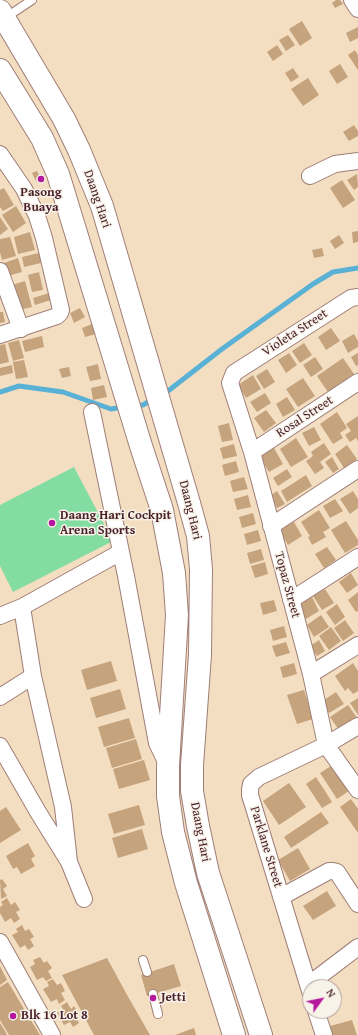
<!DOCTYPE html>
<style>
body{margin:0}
#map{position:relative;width:358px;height:1035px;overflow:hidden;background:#f4dec2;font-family:"Gentium Book Plus",serif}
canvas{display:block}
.north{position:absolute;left:302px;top:979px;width:40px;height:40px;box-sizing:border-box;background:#f7f3e8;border:1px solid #b29e9c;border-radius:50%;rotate:57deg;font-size:11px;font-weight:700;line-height:16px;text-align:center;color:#4a1f2b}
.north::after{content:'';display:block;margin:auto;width:14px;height:18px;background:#b5179e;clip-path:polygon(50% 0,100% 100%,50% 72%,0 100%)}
</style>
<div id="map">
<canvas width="358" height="1035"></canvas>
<div class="north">N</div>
</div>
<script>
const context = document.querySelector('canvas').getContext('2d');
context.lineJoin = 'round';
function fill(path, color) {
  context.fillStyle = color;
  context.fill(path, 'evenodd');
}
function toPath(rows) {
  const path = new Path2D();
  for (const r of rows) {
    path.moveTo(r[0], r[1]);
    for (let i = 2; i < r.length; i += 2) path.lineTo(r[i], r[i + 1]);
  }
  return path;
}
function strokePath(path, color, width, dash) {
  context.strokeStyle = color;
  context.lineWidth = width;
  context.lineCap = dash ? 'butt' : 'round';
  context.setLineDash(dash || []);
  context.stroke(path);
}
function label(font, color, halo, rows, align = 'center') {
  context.font = font + ' "Gentium Book Plus",serif';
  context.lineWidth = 3;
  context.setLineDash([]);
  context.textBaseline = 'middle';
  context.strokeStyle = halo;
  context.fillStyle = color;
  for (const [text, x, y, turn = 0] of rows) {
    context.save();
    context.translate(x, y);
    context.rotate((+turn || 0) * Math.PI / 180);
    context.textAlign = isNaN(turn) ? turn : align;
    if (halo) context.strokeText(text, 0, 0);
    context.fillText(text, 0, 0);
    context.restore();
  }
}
const green = toPath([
 [74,467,113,541,13,592,0,566,0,505]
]);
const stream = toPath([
 [0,392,19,386,63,392,111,409,124,407],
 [162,395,168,391,222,349,313,284,333,272,358,268],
 [134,406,143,405,153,399]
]);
const building = toPath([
 [336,0,340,0,343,4,335,8,332,3],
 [302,21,312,38,300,46,289,29],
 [358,27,358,38,350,42,346,33],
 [288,35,295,45,286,51,279,40],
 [277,45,283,54,273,61,267,52],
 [355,50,358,55,358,70,348,55],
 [340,64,348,77,337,84,329,71],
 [293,68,299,77,291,82,285,73],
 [308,78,319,95,303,106,291,89],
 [354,125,358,131,358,136,349,141,343,132],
 [37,171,41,179,36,181,32,173],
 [357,174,358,187,354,190,347,180],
 [342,180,355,200,343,208,330,188],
 [4,188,14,205,3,211,0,207,0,190],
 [16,206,26,223,13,232,2,215],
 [0,217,8,229,0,235],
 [358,231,358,242,353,243,352,232],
 [30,232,35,250,18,254,14,237],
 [339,235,344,243,335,249,330,241],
 [10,237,16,256,2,260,0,252,0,239],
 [322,248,324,256,314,258,312,250],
 [39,253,41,263,24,267,22,257],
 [18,258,22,272,8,276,4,263],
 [39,272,43,290,32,292,28,275],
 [25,281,32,307,19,310,12,285],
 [49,293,51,300,35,305,33,298],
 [80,308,85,317,74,323,70,313],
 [0,312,3,312,5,322,0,323],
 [92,324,96,334,85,337,82,328],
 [331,328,340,341,326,350,318,337],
 [354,334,358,341,358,347,348,353,342,341],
 [42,336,44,347,25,352,22,341],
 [19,340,24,358,13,361,8,343],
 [304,343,312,355,300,363,292,351],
 [5,344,9,362,0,364,0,345],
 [289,353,297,365,286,373,278,360],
 [358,353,358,365,356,366,351,357],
 [315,357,323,369,311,377,303,365],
 [343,358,354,374,328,392,317,376],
 [24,360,28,377,16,379,13,362],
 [98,364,101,379,90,381,86,367],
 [12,365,13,373,0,376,0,368],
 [69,367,71,376,62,378,59,369],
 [267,369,275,382,264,389,256,376],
 [253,375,261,389,246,398,238,385],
 [303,378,315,396,298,407,286,389],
 [104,385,107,397,93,400,91,388],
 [265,393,271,403,257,412,250,402],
 [287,397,295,410,283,417,276,404],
 [266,410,276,423,264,432,254,418],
 [337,412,347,428,340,433,343,438,333,444,320,424],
 [358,416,358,441,356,438,350,442,345,435,351,431,346,424],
 [229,423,233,440,222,442,218,426],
 [314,427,321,440,309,446,302,433],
 [296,438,308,457,291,467,280,449],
 [324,443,331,454,320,462,324,468,315,474,306,461,313,456,311,452],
 [234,444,237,456,223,459,220,448],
 [347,445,357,459,344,468,335,454],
 [274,448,283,464,269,472,260,457],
 [332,457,339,469,333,473,325,462],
 [236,461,239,472,225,476,222,465],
 [287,469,292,477,278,486,273,478],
 [306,475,312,486,287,502,281,491],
 [244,477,248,489,233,492,230,481],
 [277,491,285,504,277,508,270,496],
 [353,491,358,499,358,508,350,514,340,499],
 [248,495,251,507,237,510,234,499],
 [335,499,343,511,330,518,323,506],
 [319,510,330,528,323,532,326,537,312,545,308,537,310,536,301,522],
 [253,513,256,524,242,528,239,517],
 [346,521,358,540,358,545,345,553,331,530],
 [294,522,302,536,288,545,279,530],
 [258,530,261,541,247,545,244,534],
 [327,547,336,560,324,568,315,554],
 [261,549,264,560,250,564,247,553],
 [265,562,268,574,255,578,251,566],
 [351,573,358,585,347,593,339,582],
 [325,589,334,603,322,610,313,596],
 [358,592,358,611,356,612,348,600],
 [312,597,319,611,306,619,298,605],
 [274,600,277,611,263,615,260,603],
 [337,604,345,617,335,625,326,612],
 [321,615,329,627,314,637,307,625],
 [345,620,354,633,343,641,334,628],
 [284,626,287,637,273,641,270,630],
 [331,627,341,641,329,650,319,636],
 [319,640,325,651,317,656,310,646],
 [286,642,290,653,276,657,272,646],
 [111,661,117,681,87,690,81,670],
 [294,663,297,674,283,678,280,667],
 [353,663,358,671,358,691,353,694,348,688,345,691,335,676],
 [120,689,126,709,96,718,90,698],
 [304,690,313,719,297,724,287,695],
 [336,692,344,704,329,713,321,702],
 [358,698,358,715,350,703],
 [348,705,358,719,341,733,330,717],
 [129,718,135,738,104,747,98,727],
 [136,739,142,759,112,768,106,748],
 [144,760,150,780,119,789,113,769],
 [331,766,349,791,337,799,320,773],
 [316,777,332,802,322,808,306,784],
 [289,783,306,807,279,825,263,801],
 [351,799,358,809,358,833,340,807],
 [139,805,145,825,114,834,108,814],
 [6,807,21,830,0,843,0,811],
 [321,812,329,823,291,848,284,837],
 [142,829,148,849,118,858,112,838],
 [28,843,35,856,31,859,35,866,21,874,17,867,13,869,6,856],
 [298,848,310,869,290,881,278,860],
 [2,879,7,886,3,889,7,896,1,899,0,880],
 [327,891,336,906,313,920,303,906],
 [7,898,11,905,15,902,20,910,16,912,20,919,14,923,11,918,5,922,0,913,0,907,3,905,1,902],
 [22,925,25,931,29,929,34,937,30,939,34,946,28,950,25,945,20,948,12,935,18,932,16,929],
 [40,957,44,963,47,961,52,968,48,971,52,978,46,981,43,977,37,980,30,967,35,964,33,960],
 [107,958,126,993,150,1035,94,1035,62,975],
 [174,964,181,986,147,996,141,975],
 [0,966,7,980,0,985],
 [53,979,57,985,61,983,65,991,61,993,65,1000,59,1004,57,999,51,1002,43,989,49,986,47,982],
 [8,982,27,1014,40,1035,9,1035,0,1020,0,987],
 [67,1002,71,1009,74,1006,79,1014,75,1016,79,1023,73,1027,70,1022,64,1025,57,1012,63,1009,61,1006],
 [352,1020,357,1035,332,1035,330,1026],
 [0,1023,4,1029,7,1035,0,1035],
 [194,1028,196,1035,175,1035]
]);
const service = toPath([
 [5,18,32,0],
 [143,960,147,972],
 [153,994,158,1014]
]);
const minor = toPath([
 [352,0,358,9],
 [0,154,24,189,37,216,44,238,61,310,60,313,57,316,0,335],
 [310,176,335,164,358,161],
 [0,271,21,329],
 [358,297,351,298,234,373,230,383,252,452,311,674,326,745,358,790],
 [92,412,126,576,157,743,167,764],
 [252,452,358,382],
 [271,526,358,469],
 [291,600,358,557],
 [0,616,22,607],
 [311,674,358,645],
 [0,697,33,676],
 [0,746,38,812,69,862,84,899],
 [69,862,63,807,33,676,22,607,121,552],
 [281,897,329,871,333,871,337,872,358,904],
 [0,942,52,1035],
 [308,985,358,947],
 [310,991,250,795,250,790,251,784,259,777,326,745,358,726],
 [316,1011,324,1035]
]);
const primary = toPath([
 [0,11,64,119,79,150,102,206,189,503,198,536,201,569,200,655,192,765,192,791,198,826,208,873,261,1035],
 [0,70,42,138,58,174,141,446,162,510,174,573,177,615,168,766,168,796,173,832,186,883,234,1035]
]);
const markers = [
 [41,179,4,"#b5179e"],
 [52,523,4,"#b5179e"],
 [153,998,4,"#b5179e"],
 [13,1016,4,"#b5179e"]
];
const poiNames = [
 ["Pasong",41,193,"center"],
 ["Buaya",41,208,"center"],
 ["Daang Hari Cockpit",60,516],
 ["Arena Sports",60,531],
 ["Jetti",161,998],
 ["Blk 16 Lot 8",21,1016]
];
const streetNames = [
 ["Daang Hari",97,199,71],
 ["Violeta Street",295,333,-33],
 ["Rosal Street",305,417,-33],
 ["Daang Hari",190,510,76],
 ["Topaz Street",287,585,75],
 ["Daang Hari",200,832,79],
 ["Parklane Street",266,847,73]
];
fill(green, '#83dca1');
strokePath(stream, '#59b1d6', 5);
fill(building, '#c5a37d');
strokePath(service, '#9f7e76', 10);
strokePath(minor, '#9f7e76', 18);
strokePath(primary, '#9f7e76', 24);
strokePath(service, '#fff', 8);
strokePath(minor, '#fff', 16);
strokePath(primary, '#fff', 22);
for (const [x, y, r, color] of markers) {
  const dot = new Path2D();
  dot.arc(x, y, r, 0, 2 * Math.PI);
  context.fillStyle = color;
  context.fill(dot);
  strokePath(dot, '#f7f3e8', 1.5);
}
label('bold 13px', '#4a1f2b', '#f7f3e8', poiNames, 'left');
label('13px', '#4a1f2b', '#f7f3e8', streetNames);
</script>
